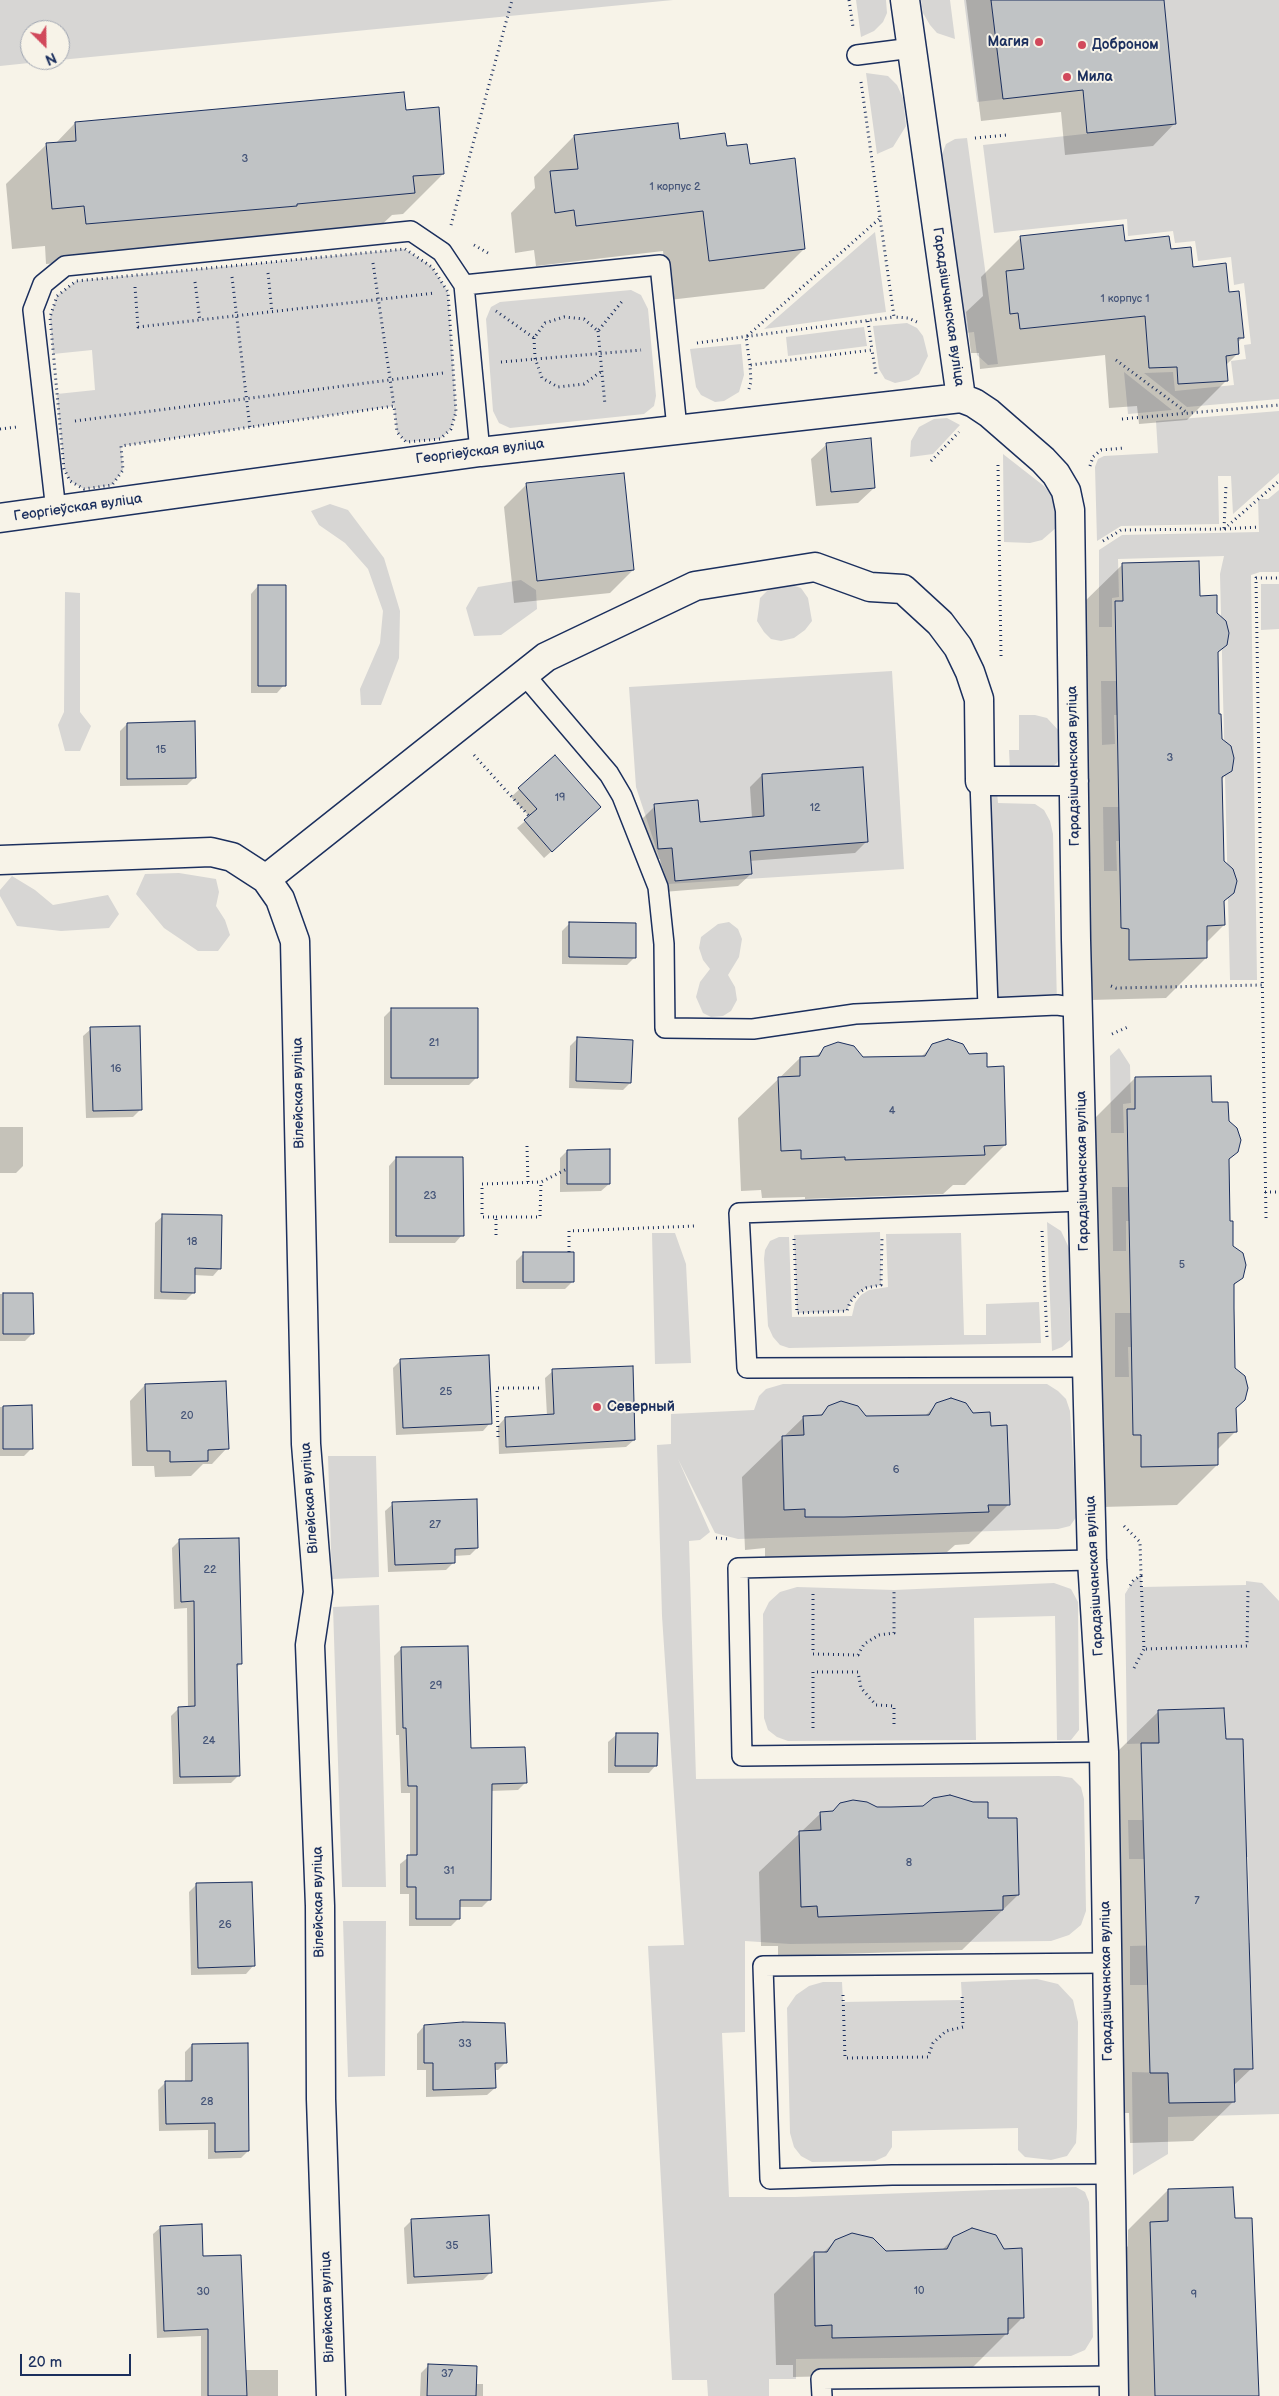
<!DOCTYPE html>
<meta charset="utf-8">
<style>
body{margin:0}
#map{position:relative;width:1279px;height:2396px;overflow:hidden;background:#f7f3e8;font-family:"Balsamiq Sans",sans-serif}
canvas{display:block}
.north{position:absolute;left:20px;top:20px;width:50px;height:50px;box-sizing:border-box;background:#f7f3e8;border:1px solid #9fa5b1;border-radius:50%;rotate:157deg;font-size:14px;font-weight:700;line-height:20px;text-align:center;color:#1b2f5e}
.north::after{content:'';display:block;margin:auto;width:18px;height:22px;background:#d1495b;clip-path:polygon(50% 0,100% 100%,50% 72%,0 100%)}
.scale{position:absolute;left:20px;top:2354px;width:111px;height:22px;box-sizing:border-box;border:2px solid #1b2f5e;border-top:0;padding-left:6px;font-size:15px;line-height:18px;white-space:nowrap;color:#1b2f5e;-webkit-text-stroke:4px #f7f3e8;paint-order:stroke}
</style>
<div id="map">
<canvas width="1279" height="2396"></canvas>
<div class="north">N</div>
<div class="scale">20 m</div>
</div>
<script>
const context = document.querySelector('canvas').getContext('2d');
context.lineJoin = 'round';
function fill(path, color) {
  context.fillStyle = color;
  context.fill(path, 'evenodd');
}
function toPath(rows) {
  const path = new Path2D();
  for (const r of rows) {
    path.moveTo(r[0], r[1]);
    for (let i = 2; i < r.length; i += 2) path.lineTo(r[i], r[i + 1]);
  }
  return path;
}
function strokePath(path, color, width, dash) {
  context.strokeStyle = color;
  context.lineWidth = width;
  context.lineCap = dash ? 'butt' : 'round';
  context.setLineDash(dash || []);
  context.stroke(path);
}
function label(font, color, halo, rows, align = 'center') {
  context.font = font + ' "Balsamiq Sans",sans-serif';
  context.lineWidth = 4;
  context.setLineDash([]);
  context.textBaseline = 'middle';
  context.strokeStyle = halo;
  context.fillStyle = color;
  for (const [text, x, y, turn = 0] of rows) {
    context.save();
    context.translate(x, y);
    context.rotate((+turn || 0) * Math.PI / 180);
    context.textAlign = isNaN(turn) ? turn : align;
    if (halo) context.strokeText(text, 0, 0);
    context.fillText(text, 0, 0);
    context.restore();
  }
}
const green = toPath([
 [0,0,673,0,60,60,60,30,30,30,30,60,58,60,0,66],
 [856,0,886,0,887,13,883,22,874,31,861,37],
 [921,0,950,0,955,39,937,33,930,25,923,13],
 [964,0,991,0,1003,99,977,102],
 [1163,0,1279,0,1279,399,1187,407,1144,373,1173,372,1175,391,1234,385,1231,361,1246,359,1244,345,1251,344,1244,283,1234,285,1231,257,1198,261,1195,241,1175,243,1173,231,1128,236,1127,219,994,233,983,145,1176,124],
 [866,73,888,76,897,85,903,98,906,126,893,147,877,154],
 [967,138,998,364,988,365,977,355,974,332,966,333,941,157,946,144,955,139],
 [875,232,886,312,764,329],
 [405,249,432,267,448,292,456,412,451,429,440,439,406,442,397,432,394,406,121,446,123,470,112,485,84,489,70,481,64,469,57,394,95,390,92,350,53,354,50,317,57,296,76,281],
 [631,290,641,295,648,309,656,396,654,406,644,414,510,428,499,423,493,411,486,319,491,307,500,302],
 [907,323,917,328,923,336,928,356,919,374,909,380,895,383,885,379,879,369,873,326],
 [864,327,867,346,788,356,786,337],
 [741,344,744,375,739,392,724,401,715,402,701,395,696,387,690,349],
 [1124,372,1172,410,1128,414],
 [1279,411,1279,473,1233,514,1231,476,1218,476,1219,524,1121,526,1097,541,1095,467,1098,459,1104,456,1158,453,1156,421],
 [947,418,960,425,933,454,910,457,911,441,919,427,934,419],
 [1003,454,1044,486,1052,496,1057,507,1057,527,1042,540,1030,543,1004,542],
 [1279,490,1279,572,1260,572,1251,575,1257,980,1230,980,1220,574,1224,556,1118,559,1119,597,1112,598,1112,627,1099,627,1099,550,1122,535,1259,532,1258,499,1268,499],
 [330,504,348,510,384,558,400,611,399,658,381,705,361,705,360,689,380,643,383,611,368,569,345,543,319,525,311,511],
 [521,580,536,590,537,609,501,635,474,636,466,608,478,587],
 [788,584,801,588,808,598,812,621,805,630,794,638,781,641,771,639,764,632,757,621,759,607,760,598,769,589],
 [1261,584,1279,584,1279,629,1261,630],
 [65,592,80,593,80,712,91,726,80,751,65,751,58,725,64,712],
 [892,671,904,869,668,884,636,787,629,687],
 [1101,681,1121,681,1121,715,1114,715,1115,744,1102,745],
 [1019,715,1035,715,1047,718,1060,732,1062,754,1057,763,1048,770,1010,771,1009,750,1019,750],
 [981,792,997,792,998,803,1035,804,1044,810,1050,821,1053,834,1057,1005,988,1007],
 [1103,807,1123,807,1124,841,1116,841,1117,871,1104,871],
 [179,873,216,879,219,892,216,906,225,920,230,935,218,951,198,951,164,928,136,894,145,874],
 [12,876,35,890,53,905,108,895,119,914,109,928,61,931,17,926,0,896,0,890],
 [729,922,738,929,742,939,739,957,728,975,735,987,737,1000,731,1011,723,1016,711,1017,703,1013,696,997,700,982,710,969,703,960,699,948,701,937,718,924],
 [1119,1048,1130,1065,1131,1103,1123,1104,1124,1133,1111,1133,1110,1056],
 [1112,1187,1133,1187,1133,1221,1126,1221,1126,1251,1113,1251],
 [1047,1222,1061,1231,1069,1248,1070,1340,1062,1347,1052,1351],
 [880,1232,881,1285,866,1288,857,1294,850,1302,847,1311,797,1313,794,1235],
 [652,1233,675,1233,686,1264,691,1363,655,1364],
 [961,1233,964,1335,986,1335,986,1304,1039,1302,1041,1343,789,1348,780,1345,773,1337,768,1326,764,1259,765,1250,770,1241,779,1237,789,1237,792,1317,852,1316,855,1303,861,1295,869,1290,888,1287,886,1234],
 [1115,1313,1135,1313,1135,1347,1128,1347,1129,1377,1115,1377],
 [783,1384,1047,1384,1058,1391,1066,1399,1070,1411,1077,1516,1070,1526,1058,1529,738,1539,715,1533,678,1459,710,1532,700,1540,689,1541,696,1779,1059,1776,1072,1778,1081,1787,1084,1799,1086,1911,1081,1925,1069,1935,1051,1941,790,1944,745,1941,745,2032,722,2033,729,2197,795,2197,1076,2187,1085,2192,1089,2202,1093,2337,1085,2350,1071,2356,796,2359,796,2379,769,2379,769,2396,708,2396,707,2380,672,2380,648,1946,684,1945,662,1616,657,1445,671,1444,671,1414,754,1410,759,1396,766,1389],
 [328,1456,376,1456,379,1577,332,1579],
 [1141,1575,1142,1587,1246,1585,1246,1581,1262,1583,1279,1601,1279,2114,1168,2117,1168,2154,1133,2175,1132,2072,1168,2073,1169,2103,1235,2102,1234,2069,1253,2068,1251,1980,1232,1944,1250,1943,1248,1857,1228,1858,1245,1812,1243,1739,1226,1739,1224,1708,1158,1710,1159,1743,1127,1744,1125,1594,1133,1581],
 [1054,1583,1071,1589,1078,1602,1079,1730,1071,1740,1057,1740,1055,1616,974,1618,976,1740,788,1741,777,1737,768,1730,764,1718,763,1614,769,1602,780,1592,797,1587,894,1590],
 [379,1605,386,1887,342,1887,333,1607],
 [1128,1820,1162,1820,1163,1859,1129,1859],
 [343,1921,386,1921,385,2076,348,2077],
 [1165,1945,1166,1985,1130,1985,1130,1946],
 [1037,1979,1058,1984,1073,2000,1078,2022,1077,2127,1076,2143,1067,2156,1051,2160,1025,2157,1018,2150,1018,2128,892,2131,892,2147,886,2156,875,2161,812,2162,801,2156,794,2147,790,2133,787,2008,796,1995,809,1986,823,1982,842,1982,843,2002,962,2000,961,1982]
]);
const shadow = toPath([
 [966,0,1162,0,1175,123,1153,146,1065,155,1061,112,981,121],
 [405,112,443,174,403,214,392,215,373,233,255,246,46,264,45,246,12,249,6,184,47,144,55,144,75,123],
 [574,136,679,141,748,165,804,249,764,289,669,300,663,251,536,266,534,250,515,253,511,213,535,188,534,177],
 [1021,237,1124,243,1170,251,1228,293,1243,337,1237,343,1238,353,1225,366,1227,380,1187,420,1139,424,1137,406,1109,408,1105,355,980,369,979,353,971,353,966,312,983,296,981,277],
 [827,444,874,488,858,503,816,506,811,459],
 [527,484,633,570,610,593,514,603,504,507],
 [1123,564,1198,597,1216,614,1225,645,1217,653,1217,715,1220,739,1231,770,1221,780,1223,862,1233,893,1223,902,1224,925,1206,943,1206,958,1166,998,1090,1000,1082,604],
 [258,586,284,685,277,693,251,693,251,594],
 [127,724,195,777,187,785,120,786,120,731],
 [555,757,592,815,544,858,517,828,530,817,511,797],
 [762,775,867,841,855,853,749,861,751,874,738,886,663,892,660,859,646,861,643,818,655,806,699,823,752,818,750,787],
 [570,923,635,957,627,965,562,964,562,931],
 [392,1009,476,1078,469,1085,384,1085,384,1017],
 [91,1029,141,1109,133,1117,86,1118,83,1036],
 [578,1038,630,1083,623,1090,569,1088,570,1046],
 [933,1045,969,1055,986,1068,1005,1145,965,1185,953,1185,943,1194,805,1199,805,1197,762,1198,761,1190,741,1191,738,1118,800,1058,815,1057,825,1048,862,1058,921,1057],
 [1135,1078,1210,1104,1227,1121,1237,1151,1228,1160,1229,1222,1232,1246,1242,1277,1233,1286,1235,1432,1217,1450,1217,1465,1177,1505,1102,1507,1087,1150,1095,1142,1095,1118],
 [0,1127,23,1127,23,1166,16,1173,0,1173],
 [567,1151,609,1184,601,1191,560,1192,560,1158],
 [396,1158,462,1235,455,1243,389,1243,389,1166],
 [163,1216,220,1268,213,1276,194,1275,194,1292,186,1300,154,1299,155,1223],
 [524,1253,572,1282,565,1289,516,1289,516,1261],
 [0,1294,32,1294,32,1334,25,1341,0,1341],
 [401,1360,490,1423,483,1431,396,1435,393,1368],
 [553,1371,634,1440,626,1447,499,1454,498,1426,505,1418,547,1416,545,1378],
 [145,1385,227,1448,212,1464,203,1464,191,1476,155,1477,154,1466,132,1466,130,1401],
 [937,1404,973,1414,989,1427,1009,1504,969,1544,955,1545,947,1552,765,1557,765,1548,745,1550,742,1477,804,1417,819,1417,828,1407,866,1417,925,1416],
 [0,1407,31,1407,32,1448,24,1456,0,1456],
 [393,1504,477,1548,470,1555,454,1556,454,1562,446,1570,388,1572,385,1511],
 [180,1540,241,1663,236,1668,239,1775,231,1783,173,1784,171,1716,179,1708,188,1708,187,1608,174,1609,172,1548],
 [402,1648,470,1750,525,1783,518,1790,491,1791,490,1899,482,1907,459,1907,459,1918,451,1926,409,1926,409,1894,400,1894,400,1864,410,1856,410,1793,401,1793,399,1735,396,1735,394,1656],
 [1159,1711,1252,2068,1233,2086,1234,2101,1193,2141,1130,2143,1129,2113,1110,2113,1102,1785,1119,1767,1118,1751],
 [616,1735,656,1765,649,1773,608,1773,608,1742],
 [877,1808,987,1820,1018,1895,962,1950,778,1956,778,1946,761,1946,759,1872,821,1813],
 [196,1885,253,1966,246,1974,191,1975,189,1892],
 [424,2026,505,2063,498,2070,494,2070,495,2088,487,2095,426,2097,426,2070,417,2070,417,2034],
 [192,2045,248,2151,241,2158,208,2159,208,2130,159,2131,158,2090,166,2082,185,2082,185,2052],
 [1168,2190,1234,2219,1257,2396,1114,2396,1111,2264,1128,2246,1128,2230],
 [412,2220,491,2272,483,2280,407,2284,404,2228],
 [161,2227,202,2258,245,2370,278,2370,278,2396,201,2396,201,2336,157,2338,153,2234],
 [954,2238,1003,2251,1023,2317,967,2373,793,2377,793,2365,776,2365,774,2294,814,2254,823,2253,835,2241,885,2252,941,2251],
 [429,2365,475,2384,483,2384,483,2396,420,2396,421,2373]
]);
const building = toPath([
 [991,0,1164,0,1176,124,1087,133,1083,90,1003,99,991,0],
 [404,92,406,110,439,107,444,174,413,176,415,193,297,204,297,206,86,224,84,206,52,209,46,143,76,141,75,122,404,92],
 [678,123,680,139,725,133,727,146,747,144,750,164,795,158,805,249,709,261,703,211,576,226,574,210,555,213,550,171,578,169,574,135,678,123],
 [1123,225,1125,241,1169,236,1171,249,1191,247,1193,267,1226,263,1229,292,1239,291,1244,338,1238,338,1239,354,1226,356,1228,381,1178,384,1177,367,1149,368,1145,316,1020,329,1018,313,1010,314,1006,271,1024,269,1020,236,1123,225],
 [871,438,875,488,831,492,826,443,871,438],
 [624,473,634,570,537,581,526,483,624,473],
 [1199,561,1200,596,1217,595,1217,613,1226,621,1229,633,1227,645,1218,652,1219,714,1221,714,1222,739,1231,746,1234,758,1232,771,1222,777,1224,861,1233,869,1237,881,1234,893,1224,901,1225,925,1207,926,1207,958,1129,960,1129,929,1121,928,1115,601,1123,601,1122,563,1199,561],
 [258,585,286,585,286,686,258,686,258,585],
 [195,721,196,778,127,779,127,723,195,721],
 [555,755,601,807,552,852,524,820,537,809,518,788,555,755],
 [863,767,868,842,750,851,752,874,675,881,672,848,658,849,654,804,698,800,700,822,764,816,762,774,863,767],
 [569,922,636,923,636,958,569,957,569,922],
 [391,1008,478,1008,478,1078,391,1078,391,1008],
 [140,1026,142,1110,93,1111,90,1027,140,1026],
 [577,1037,633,1040,631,1083,576,1081,577,1037],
 [948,1039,963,1044,969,1054,987,1053,987,1067,1004,1066,1006,1145,984,1146,985,1155,845,1160,845,1157,801,1159,801,1150,781,1151,778,1077,800,1076,800,1057,819,1056,824,1047,838,1042,854,1046,863,1057,925,1056,932,1044,948,1039],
 [1211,1076,1212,1102,1228,1102,1229,1121,1237,1128,1241,1140,1238,1152,1229,1159,1230,1221,1233,1221,1233,1246,1243,1253,1246,1265,1243,1278,1234,1284,1234,1308,1235,1368,1245,1376,1248,1388,1245,1400,1236,1408,1237,1432,1218,1433,1218,1465,1141,1467,1141,1435,1133,1435,1127,1109,1135,1109,1135,1077,1211,1076],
 [610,1149,610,1184,567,1184,567,1150,610,1149],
 [396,1157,463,1157,464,1236,396,1236,396,1157],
 [162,1214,222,1215,221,1269,195,1268,195,1293,161,1292,162,1214],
 [523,1252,574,1252,574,1282,523,1282,523,1252],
 [3,1293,33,1293,34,1334,3,1334,3,1293],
 [489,1355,492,1424,403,1428,400,1359,489,1355],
 [633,1366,635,1440,506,1447,505,1417,554,1414,552,1369,633,1366],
 [226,1381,229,1449,208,1450,208,1461,170,1462,170,1451,147,1451,145,1384,226,1381],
 [951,1398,966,1403,973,1413,990,1412,991,1426,1007,1425,1010,1505,988,1505,989,1512,844,1517,805,1517,805,1509,784,1510,782,1436,804,1435,803,1416,822,1415,828,1406,841,1401,858,1406,866,1416,929,1415,936,1403,951,1398],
 [32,1405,33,1449,3,1449,3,1406,32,1405],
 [477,1499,478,1548,455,1549,455,1563,395,1565,392,1502,477,1499],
 [239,1538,242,1664,237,1664,240,1776,180,1777,178,1707,195,1706,194,1601,181,1602,179,1539,239,1538],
 [468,1646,471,1748,525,1747,527,1783,492,1784,491,1900,460,1900,460,1919,416,1919,416,1887,407,1887,407,1855,417,1855,417,1786,408,1786,406,1728,403,1728,401,1647,468,1646],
 [1224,1708,1226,1739,1243,1739,1253,2069,1234,2069,1235,2102,1169,2103,1168,2073,1150,2073,1141,1743,1159,1743,1158,1710,1224,1708],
 [616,1733,658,1733,657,1766,615,1766,616,1733],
 [950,1795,973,1802,988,1802,988,1818,1017,1818,1019,1895,1003,1896,1003,1910,818,1917,817,1906,801,1907,799,1831,821,1830,820,1812,833,1811,840,1803,853,1800,867,1802,877,1807,891,1807,923,1806,933,1798,950,1795],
 [252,1882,255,1966,198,1968,196,1883,252,1882],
 [463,2022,505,2023,507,2063,495,2063,496,2088,433,2090,433,2063,424,2063,424,2025,463,2022],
 [248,2043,249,2151,215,2152,215,2123,166,2124,165,2081,192,2081,192,2044,248,2043],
 [1233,2187,1235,2218,1252,2218,1259,2396,1155,2396,1150,2222,1168,2221,1168,2189,1233,2187],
 [489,2215,492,2273,414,2277,411,2219,489,2215],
 [202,2224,203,2256,241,2255,247,2396,208,2396,208,2329,164,2331,160,2226,202,2224],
 [972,2228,996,2235,1004,2249,1022,2248,1024,2318,1008,2318,1008,2334,832,2338,832,2325,815,2326,814,2252,827,2252,835,2240,852,2233,873,2238,886,2251,947,2249,953,2237,972,2228],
 [428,2364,477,2366,476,2396,427,2396,428,2364]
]);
const path = toPath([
 [849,0,853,27],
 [861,82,894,317,908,318,917,322],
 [975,138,1007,135],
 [451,225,512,0],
 [474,245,488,253],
 [405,249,432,267,448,292,456,412,451,429,440,439,406,442,397,432,394,406,121,446,123,470,112,485,84,489,70,481,64,469,50,317,57,296,76,281,405,249],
 [373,263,394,406],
 [268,273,272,312],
 [232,277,250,428],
 [195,282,200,321],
 [135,287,138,327,435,293],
 [496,311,534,338,545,323,564,317,584,319,598,331,624,299],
 [868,321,872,350],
 [598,331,605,405],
 [534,338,535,358,542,378,558,387,584,384,602,371],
 [697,343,894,317],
 [1116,360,1186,412],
 [501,362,641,350],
 [750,365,746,337,879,219],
 [749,389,751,382,750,365,872,350,876,374],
 [1122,419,1279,405],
 [75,421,443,373],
 [0,429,17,427],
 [931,461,959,432],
 [998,465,1001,656],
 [1090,466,1093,457,1101,450,1125,448],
 [1224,529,1279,481],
 [1225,529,1259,527],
 [1103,541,1121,530,1224,529,1226,485],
 [474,755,529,816],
 [1111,986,1116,988,1262,985],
 [1112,1034,1128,1027],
 [527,1146,528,1182],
 [1265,1192,1279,1192],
 [496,1217,540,1217,541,1182],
 [1266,1218,1256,578,1279,578],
 [1042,1231,1047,1337],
 [496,1235,496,1217,482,1217,482,1184,541,1182,567,1169],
 [794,1239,797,1313,847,1311,850,1302,857,1294,866,1288,881,1285,882,1238],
 [569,1252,569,1231,695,1226],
 [498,1437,497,1388,542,1388],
 [1124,1526,1140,1542,1141,1575,1133,1581,1128,1589],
 [716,1538,730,1539],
 [1141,1576,1144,1649,1247,1646,1248,1591],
 [813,1594,813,1654,858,1655,864,1644,879,1635,894,1633,894,1592],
 [1134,1668,1144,1649],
 [813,1728,813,1672,858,1672,861,1688,876,1705,894,1706,894,1725],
 [843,1995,845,2058,928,2057,933,2043,946,2031,963,2027,962,1993]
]);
const service = toPath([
 [857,55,912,48],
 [480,452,464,285,660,265,677,428],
 [56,511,33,310,43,284,65,266,411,231,442,252,464,285],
 [523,673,609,774,622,796,658,887,664,944,665,1028,753,1029,855,1014,1057,1005,1079,1008],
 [980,781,988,1007],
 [1083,1201,739,1213,747,1368,1088,1367],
 [1092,1560,738,1568,742,1756,1104,1752],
 [1106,1963,763,1966,770,2179,892,2175,1110,2174],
 [822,2396,821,2379,1114,2376]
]);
const minor = toPath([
 [905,0,961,398,974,403,989,413,1043,460,1056,474,1066,491,1070,510,1076,940,1092,1560,1104,1752,1114,2396],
 [0,518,480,452,961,398],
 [0,860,211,852,232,857,266,879,280,899,295,941,306,1444,318,1592,310,1645,320,1906,321,2099,331,2396],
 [266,879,546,657,695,586,815,567,870,587,903,589,940,623,958,647,970,672,979,699,980,781,1074,781]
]);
const markers = [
 [1039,42,5,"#d1495b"],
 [1082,45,5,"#d1495b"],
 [1067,77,5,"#d1495b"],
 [597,1407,5,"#d1495b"]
];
const numberNames = [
 ["3",245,159],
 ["1 корпус 2",675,187],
 ["1 корпус 1",1125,299],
 ["15",161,750],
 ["3",1170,758],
 ["19",560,798],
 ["12",815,808],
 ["21",434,1043],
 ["16",116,1069],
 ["4",892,1111],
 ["23",430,1196],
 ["18",192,1242],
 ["5",1182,1265],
 ["25",446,1392],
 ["20",187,1416],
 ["6",896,1470],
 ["27",435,1525],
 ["22",210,1570],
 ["29",436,1686],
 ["24",209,1741],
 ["8",909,1863],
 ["31",449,1871],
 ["7",1197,1901],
 ["26",225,1925],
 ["33",465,2044],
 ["28",207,2102],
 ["35",452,2246],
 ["10",919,2291],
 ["30",203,2292],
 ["9",1194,2295],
 ["37",447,2374]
];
const poiNames = [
 ["Магия",1029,42,"right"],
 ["Доброном",1092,45],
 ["Мила",1077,77],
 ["Северный",607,1407]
];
const streetNames = [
 ["Гарадзішчанская вуліца",948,307,82],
 ["Георгіеўская вуліца",480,452,-7],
 ["Георгіеўская вуліца",78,508,-8],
 ["Гарадзішчанская вуліца",1074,766,-91],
 ["Вілейская вуліца",299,1093,-91],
 ["Гарадзішчанская вуліца",1083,1171,-91],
 ["Вілейская вуліца",310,1498,-94],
 ["Гарадзішчанская вуліца",1095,1576,-93],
 ["Вілейская вуліца",319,1902,-91],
 ["Гарадзішчанская вуліца",1107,1981,-91],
 ["Вілейская вуліца",328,2307,-92]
];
fill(green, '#d7d6d4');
fill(shadow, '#0003');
fill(building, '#c0c3c5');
strokePath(building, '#1b2f5e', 1);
strokePath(service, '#1b2f5e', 22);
strokePath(minor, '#1b2f5e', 31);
strokePath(path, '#1b2f5e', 3, [1, 4]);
strokePath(service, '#f7f3e8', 19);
strokePath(minor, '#f7f3e8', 28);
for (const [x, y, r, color] of markers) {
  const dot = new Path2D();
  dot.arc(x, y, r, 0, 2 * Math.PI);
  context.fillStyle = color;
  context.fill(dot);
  strokePath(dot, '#f7f3e8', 2);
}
label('11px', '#445478', null, numberNames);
label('bold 14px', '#1b2f5e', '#f7f3e8', poiNames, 'left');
label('14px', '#1b2f5e', '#f7f3e8', streetNames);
</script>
